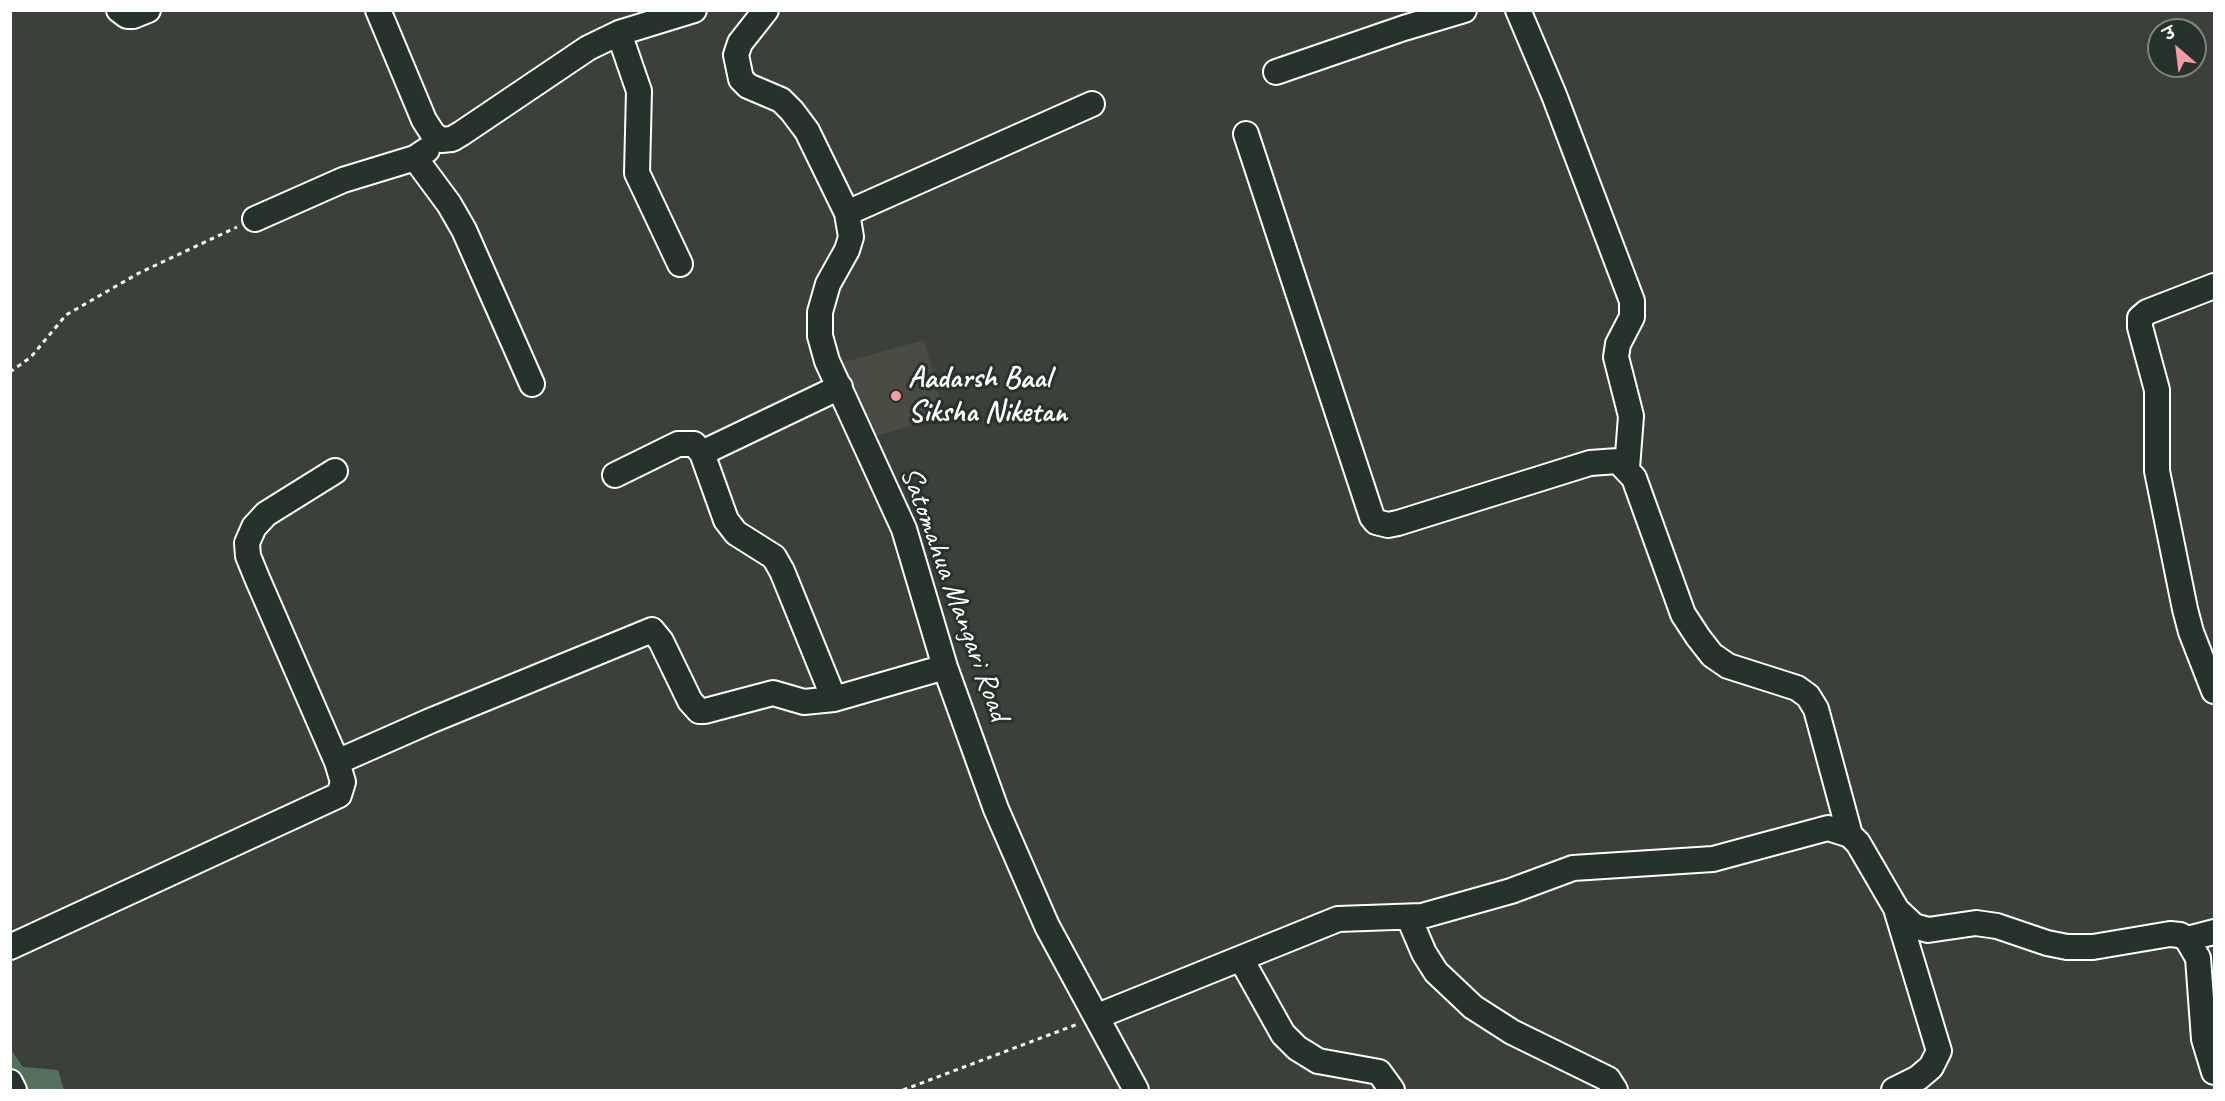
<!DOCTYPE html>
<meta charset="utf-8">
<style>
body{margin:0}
#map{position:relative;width:2225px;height:1101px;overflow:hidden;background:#3b4139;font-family:Caveat,"Playpen Sans Deva",sans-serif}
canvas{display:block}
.frame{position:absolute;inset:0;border:12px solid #fff;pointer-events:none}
.north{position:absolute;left:2147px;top:18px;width:60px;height:60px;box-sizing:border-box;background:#26332d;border:2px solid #7d8581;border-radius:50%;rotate:332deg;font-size:16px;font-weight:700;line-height:24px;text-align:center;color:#fff}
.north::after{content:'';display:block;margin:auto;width:21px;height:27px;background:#ff9aa2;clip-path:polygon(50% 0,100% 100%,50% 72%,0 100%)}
</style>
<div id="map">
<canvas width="2225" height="1101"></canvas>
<div class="frame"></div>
<div class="north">उ</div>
</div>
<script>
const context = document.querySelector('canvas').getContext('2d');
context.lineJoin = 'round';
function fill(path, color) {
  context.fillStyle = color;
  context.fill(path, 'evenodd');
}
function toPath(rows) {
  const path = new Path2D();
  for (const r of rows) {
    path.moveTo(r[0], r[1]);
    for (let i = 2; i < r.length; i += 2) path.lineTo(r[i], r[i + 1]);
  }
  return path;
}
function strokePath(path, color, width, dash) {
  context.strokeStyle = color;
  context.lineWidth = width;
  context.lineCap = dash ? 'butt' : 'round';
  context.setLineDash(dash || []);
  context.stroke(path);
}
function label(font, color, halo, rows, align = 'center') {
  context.font = font + ' Caveat,sans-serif';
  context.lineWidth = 6;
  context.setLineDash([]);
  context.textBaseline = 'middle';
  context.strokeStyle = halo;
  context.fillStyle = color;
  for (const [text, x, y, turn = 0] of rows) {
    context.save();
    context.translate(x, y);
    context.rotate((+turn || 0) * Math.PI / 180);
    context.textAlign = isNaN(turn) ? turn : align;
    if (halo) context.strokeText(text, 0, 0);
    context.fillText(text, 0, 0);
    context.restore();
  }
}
const built = toPath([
 [924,340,942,405,926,409,926,421,876,436,847,387,840,363]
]);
const green = toPath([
 [10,1048,23,1067,58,1070,64,1090,11,1090]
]);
const path = toPath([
 [10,372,31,357,66,315,139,273,237,227],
 [903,1090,1078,1024]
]);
const minor = toPath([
 [119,10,127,16,133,16,148,10],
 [378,10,424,120,433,134,441,140,452,139,462,133,588,48,619,33,694,10],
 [766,10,740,43,736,55,741,79,748,86,781,100,792,111,807,131,847,213,851,237,847,250,828,284,820,312,820,336,827,361,904,529,945,667,996,809,1047,926,1136,1090],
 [1518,10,1554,95,1632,301,1632,317,1618,344,1616,357,1631,416,1627,468],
 [619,33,639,91,637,173,680,264],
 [1276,72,1404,28,1464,10],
 [1246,134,1372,517,1376,522,1388,525,1398,523,1590,463,1618,461,1634,478,1683,614,1698,637,1712,655,1728,666,1797,688,1808,696,1816,709,1850,835],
 [415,158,449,204,464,230,532,384],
 [847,213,1092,104],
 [255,219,343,180,415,158,427,150],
 [2214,286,2147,312,2140,318,2140,327,2157,390,2157,471,2185,609,2191,632,2214,691],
 [702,453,840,387],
 [615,475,678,444,694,444,702,453,726,520,736,533,774,557,782,571,834,699],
 [337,762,430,721,652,630,661,641,690,701,699,711,705,711,773,693,804,702,834,699,945,667],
 [1409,918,1424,953,1436,972,1473,1007,1512,1032,1608,1079,1615,1090],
 [2187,939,2214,932],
 [10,947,339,795,343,782,337,762,257,578,248,556,247,543,254,527,266,514,335,471],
 [1241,959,1283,1034,1297,1048,1318,1061,1379,1072,1392,1090],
 [1098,1016,1338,919,1422,916,1511,891,1573,868,1713,859,1828,828,1850,835,1858,843,1897,910,1914,926,1928,930,1976,923,1997,926,2047,943,2067,947,2093,947,2170,934,2180,935,2187,939,2198,958,2204,1039,2214,1072],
 [10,1082,14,1090],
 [1894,1090,1918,1078,1931,1067,1939,1051,1897,912]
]);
const markers = [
 [896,396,6,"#ff9aa2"]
];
const poiNames = [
 ["Aadarsh Baal",908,379],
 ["Siksha Niketan",908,413]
];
const streetNames = [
 ["Satomahua Mangari Road",954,594,70]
];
fill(built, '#4a4b42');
fill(green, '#54725b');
strokePath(minor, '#fff', 28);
strokePath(path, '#fff', 3, [4.5, 4.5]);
strokePath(minor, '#26332d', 24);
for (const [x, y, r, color] of markers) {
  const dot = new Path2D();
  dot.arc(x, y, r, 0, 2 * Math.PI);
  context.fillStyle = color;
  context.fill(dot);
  strokePath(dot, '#26332d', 2);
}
label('bold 30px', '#fff', '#26332d', poiNames, 'left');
label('30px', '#fff', '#26332d', streetNames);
</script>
